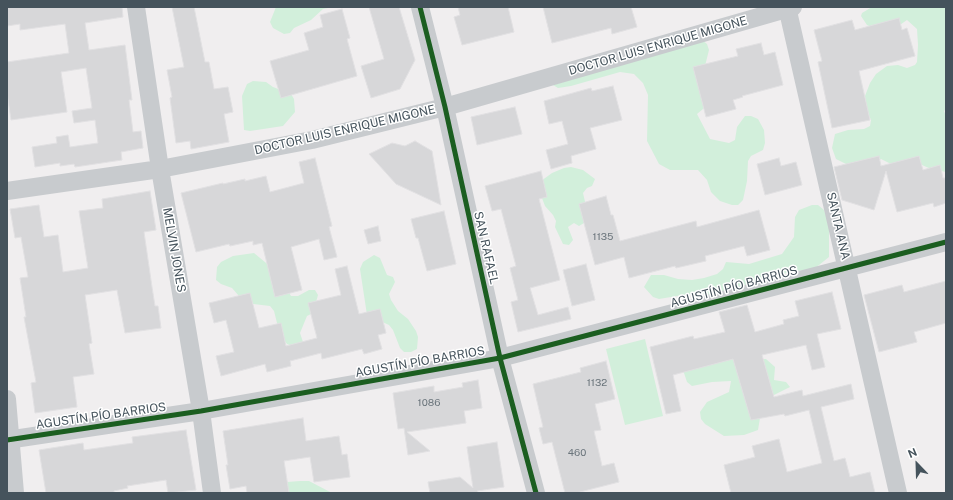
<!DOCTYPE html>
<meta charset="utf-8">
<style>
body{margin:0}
#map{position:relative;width:953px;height:500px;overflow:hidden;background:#f0eeef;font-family:"Public Sans",sans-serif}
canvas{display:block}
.frame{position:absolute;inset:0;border:8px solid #45535c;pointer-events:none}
.north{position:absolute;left:897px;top:444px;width:40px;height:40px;-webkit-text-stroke:3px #fff;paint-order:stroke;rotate:337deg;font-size:11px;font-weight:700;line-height:16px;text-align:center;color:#45535c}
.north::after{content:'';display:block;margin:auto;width:14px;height:18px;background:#45535c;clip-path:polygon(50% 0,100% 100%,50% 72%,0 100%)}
</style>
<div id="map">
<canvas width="953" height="500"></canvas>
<div class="frame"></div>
<div class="north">N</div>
</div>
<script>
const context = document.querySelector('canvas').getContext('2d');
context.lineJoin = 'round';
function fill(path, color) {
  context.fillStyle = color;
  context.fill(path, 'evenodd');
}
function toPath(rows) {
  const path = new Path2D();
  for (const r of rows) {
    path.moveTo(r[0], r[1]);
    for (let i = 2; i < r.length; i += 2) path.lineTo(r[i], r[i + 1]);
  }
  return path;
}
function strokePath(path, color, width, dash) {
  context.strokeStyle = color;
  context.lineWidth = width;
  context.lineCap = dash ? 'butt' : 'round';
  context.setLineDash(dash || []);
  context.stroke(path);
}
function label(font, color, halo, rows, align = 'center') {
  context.font = font + ' "Public Sans",sans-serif';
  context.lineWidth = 3;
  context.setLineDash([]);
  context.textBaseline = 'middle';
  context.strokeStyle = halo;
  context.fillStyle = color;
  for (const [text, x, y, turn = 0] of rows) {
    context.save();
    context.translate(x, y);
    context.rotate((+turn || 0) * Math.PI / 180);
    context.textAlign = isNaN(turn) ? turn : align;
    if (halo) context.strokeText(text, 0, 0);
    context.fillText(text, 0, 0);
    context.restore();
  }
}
const green = toPath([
 [276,7,333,7,323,9,311,20,294,28,290,33,284,34,273,28,270,22],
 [872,7,946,7,946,109,944,111,946,116,946,172,931,169,922,165,917,169,895,166,881,159,872,165,848,165,836,159,832,148,835,134,848,130,864,129,870,126,871,120,866,109,865,96,870,83,876,74,887,66,898,65,907,68,915,65,917,62,918,45,917,29,907,20,897,27,871,27,867,25,861,16,862,13],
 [702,40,707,44,709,50,704,70,709,104,697,114,710,139,729,143,735,140,737,127,745,116,751,116,758,119,764,130,765,143,763,150,751,156,748,161,747,181,743,200,738,205,732,205,720,201,711,192,707,180,698,170,670,170,659,164,647,141,648,95,643,83,634,74,620,72,571,86,558,88,553,85],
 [253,81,266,82,273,87,291,94,294,99,295,112,283,126,250,131,244,130,242,96,247,84],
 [571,167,583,170,595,179,592,186,587,188,583,193,586,206,584,223,579,226,574,223,568,227,573,240,569,245,563,244,555,227,556,221,553,215,545,206,540,193,541,181,552,173,564,168],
 [812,205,818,205,824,210,829,225,829,257,814,269,789,272,759,283,753,281,744,288,706,296,701,292,659,299,653,297,644,287,651,275,664,275,678,279,692,280,704,278,717,274,723,269,726,262,749,264,782,254,794,237,795,217,799,210],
 [254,253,277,272,291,296,298,296,309,290,315,290,318,295,313,313,307,316,300,333,304,345,299,349,287,344,283,339,278,327,274,311,270,306,245,303,232,288,221,284,216,280,217,267,221,262,233,256],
 [374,255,380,258,387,275,393,277,395,282,389,294,391,300,398,311,408,319,416,331,418,337,417,349,411,352,404,352,400,348,393,330,389,325,367,315,360,269,363,262],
 [645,339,663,416,625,425,606,349],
 [742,356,753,359,766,359,775,367,774,380,786,382,790,387,772,396,760,418,758,430,744,435,724,436,705,424,701,419,700,412,707,402,729,392,731,381,712,382,692,386,687,382,683,370],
 [300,481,309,481,332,493,279,493,287,482]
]);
const building = toPath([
 [7,7,122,7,123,17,85,23,89,50,125,45,132,100,129,100,133,132,141,131,143,148,121,152,122,160,75,167,74,164,60,166,60,163,35,167,32,147,57,143,56,137,68,135,70,147,98,143,95,120,74,123,72,111,92,108,86,68,61,72,67,112,11,120,7,92,7,62,69,53,65,24,20,30,20,24,7,26,7,7],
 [172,7,194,7,205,62,209,62,214,89,228,87,233,112,224,114,229,142,191,149,190,141,176,143,170,98,172,97,167,70,184,67,172,7],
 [369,7,399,7,415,60,400,89,371,98,361,66,384,59,369,7],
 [458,7,508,7,514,32,462,45,454,17,460,15,458,7],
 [543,7,631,7,637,27,612,34,611,28,552,43,543,7],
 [342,9,350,38,347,39,357,76,281,98,270,61,309,50,304,33,323,27,320,15,342,9],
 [899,18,902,30,907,28,915,56,859,71,870,120,832,128,818,62,822,61,814,30,852,20,855,30,899,18],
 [761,43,764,55,775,52,783,85,742,96,743,97,733,100,736,109,706,117,693,67,738,56,736,49,761,43],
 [613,86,622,120,590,128,596,149,571,156,572,163,551,169,546,150,568,144,562,121,549,124,544,101,591,88,592,91,613,86],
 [515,107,522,134,477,145,471,117,515,107],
 [415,141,432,151,441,205,396,184,369,154,392,143,405,146,415,141],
 [879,156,881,166,919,156,923,170,940,165,943,178,946,178,946,203,934,207,933,203,897,212,886,171,874,210,842,200,834,167,879,156],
 [315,158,332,226,329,227,337,257,324,260,319,239,291,247,302,290,275,297,262,243,253,245,253,241,230,246,229,244,196,252,181,193,223,183,223,184,245,179,245,181,266,176,270,192,304,183,299,162,315,158],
 [779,158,781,166,796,162,802,185,765,195,757,164,779,158],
 [541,171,547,197,539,199,560,280,530,288,538,315,568,307,571,319,518,332,511,302,518,300,510,268,516,266,501,209,492,211,485,186,541,171],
 [150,191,156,230,144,232,152,287,155,306,158,306,161,328,125,333,117,290,85,295,92,343,89,344,94,374,73,377,77,407,35,413,31,383,36,382,24,317,26,317,20,278,28,277,21,237,15,238,10,209,39,205,44,237,58,235,63,272,88,268,79,211,103,208,102,199,150,191],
 [606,196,611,215,613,215,620,241,696,221,697,227,759,210,770,250,747,256,744,246,705,256,706,261,676,268,675,266,629,278,624,257,595,265,579,204,606,196],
 [444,211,456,264,427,271,418,238,416,238,411,219,444,211],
 [378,226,381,241,368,244,364,230,378,226],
 [586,264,595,300,572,306,563,270,586,264],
 [347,266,359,314,380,309,386,333,378,335,382,349,364,354,362,349,322,359,321,353,290,361,291,366,267,372,265,364,221,376,216,356,234,352,226,320,214,323,209,303,250,293,259,328,281,323,286,346,317,338,308,303,341,295,335,269,347,266],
 [946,281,946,323,914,332,917,342,879,352,864,295,902,285,904,292,946,281],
 [832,292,841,329,817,334,825,367,812,370,806,345,762,355,774,397,802,390,803,396,851,384,854,399,821,407,834,461,845,458,850,477,870,472,875,493,731,493,724,465,755,457,752,446,779,439,787,472,822,463,809,410,785,416,784,414,751,420,733,359,673,375,681,411,666,414,650,347,693,336,694,339,725,332,719,312,747,305,755,332,784,324,783,320,799,316,795,301,832,292],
 [606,361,615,399,595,404,601,430,594,431,602,466,614,463,619,482,576,493,565,493,552,442,543,444,539,428,543,427,533,384,581,372,580,368,606,361],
 [478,380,482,408,464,411,466,423,407,432,430,451,408,455,404,428,398,429,393,393,434,386,434,392,463,387,462,383,478,380],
 [303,418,306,441,339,436,342,455,347,454,350,477,314,482,310,457,284,461,289,493,247,493,246,486,230,489,226,465,228,465,223,431,303,418],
 [186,430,196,490,168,493,166,480,127,486,128,488,114,491,114,493,46,493,39,450,83,443,84,450,133,443,132,437,186,430],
 [497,442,504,487,477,491,479,493,430,493,428,482,460,477,473,488,467,447,497,442]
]);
const minor = toPath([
 [136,7,160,169,201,411,212,493],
 [420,7,445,107,500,358,536,493],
 [787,7,898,493],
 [7,191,160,169,312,140,445,107,793,7],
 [7,399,15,493],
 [7,440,201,411,500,358,946,242]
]);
const cycleway = toPath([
 [420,7,445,107,500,358,536,493],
 [7,440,201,411,500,358,946,242]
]);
const numberNames = [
 ["1135",603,237],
 ["1132",597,383],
 ["1086",429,403],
 ["460",577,453]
];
const streetNames = [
 ["DOCTOR LUIS ENRIQUE MIGONE",658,46,-16],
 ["DOCTOR LUIS ENRIQUE MIGONE",345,130,-13],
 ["SANTA ANA",838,226,77],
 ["SAN RAFAEL",486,248,77],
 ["MELVIN JONES",174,250,80],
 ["AGUSTÍN PÍO BARRIOS",734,287,-15],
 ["AGUSTÍN PÍO BARRIOS",420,362,-10],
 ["AGUSTÍN PÍO BARRIOS",101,416,-8]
];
fill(green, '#d2efdb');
fill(building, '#d7d7d9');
strokePath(building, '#e1e0e2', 1);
strokePath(minor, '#c8cbce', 18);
strokePath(cycleway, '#1b5e20', 5);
label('10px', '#6b757c', null, numberNames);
label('12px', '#45535c', '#fff', streetNames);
</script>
